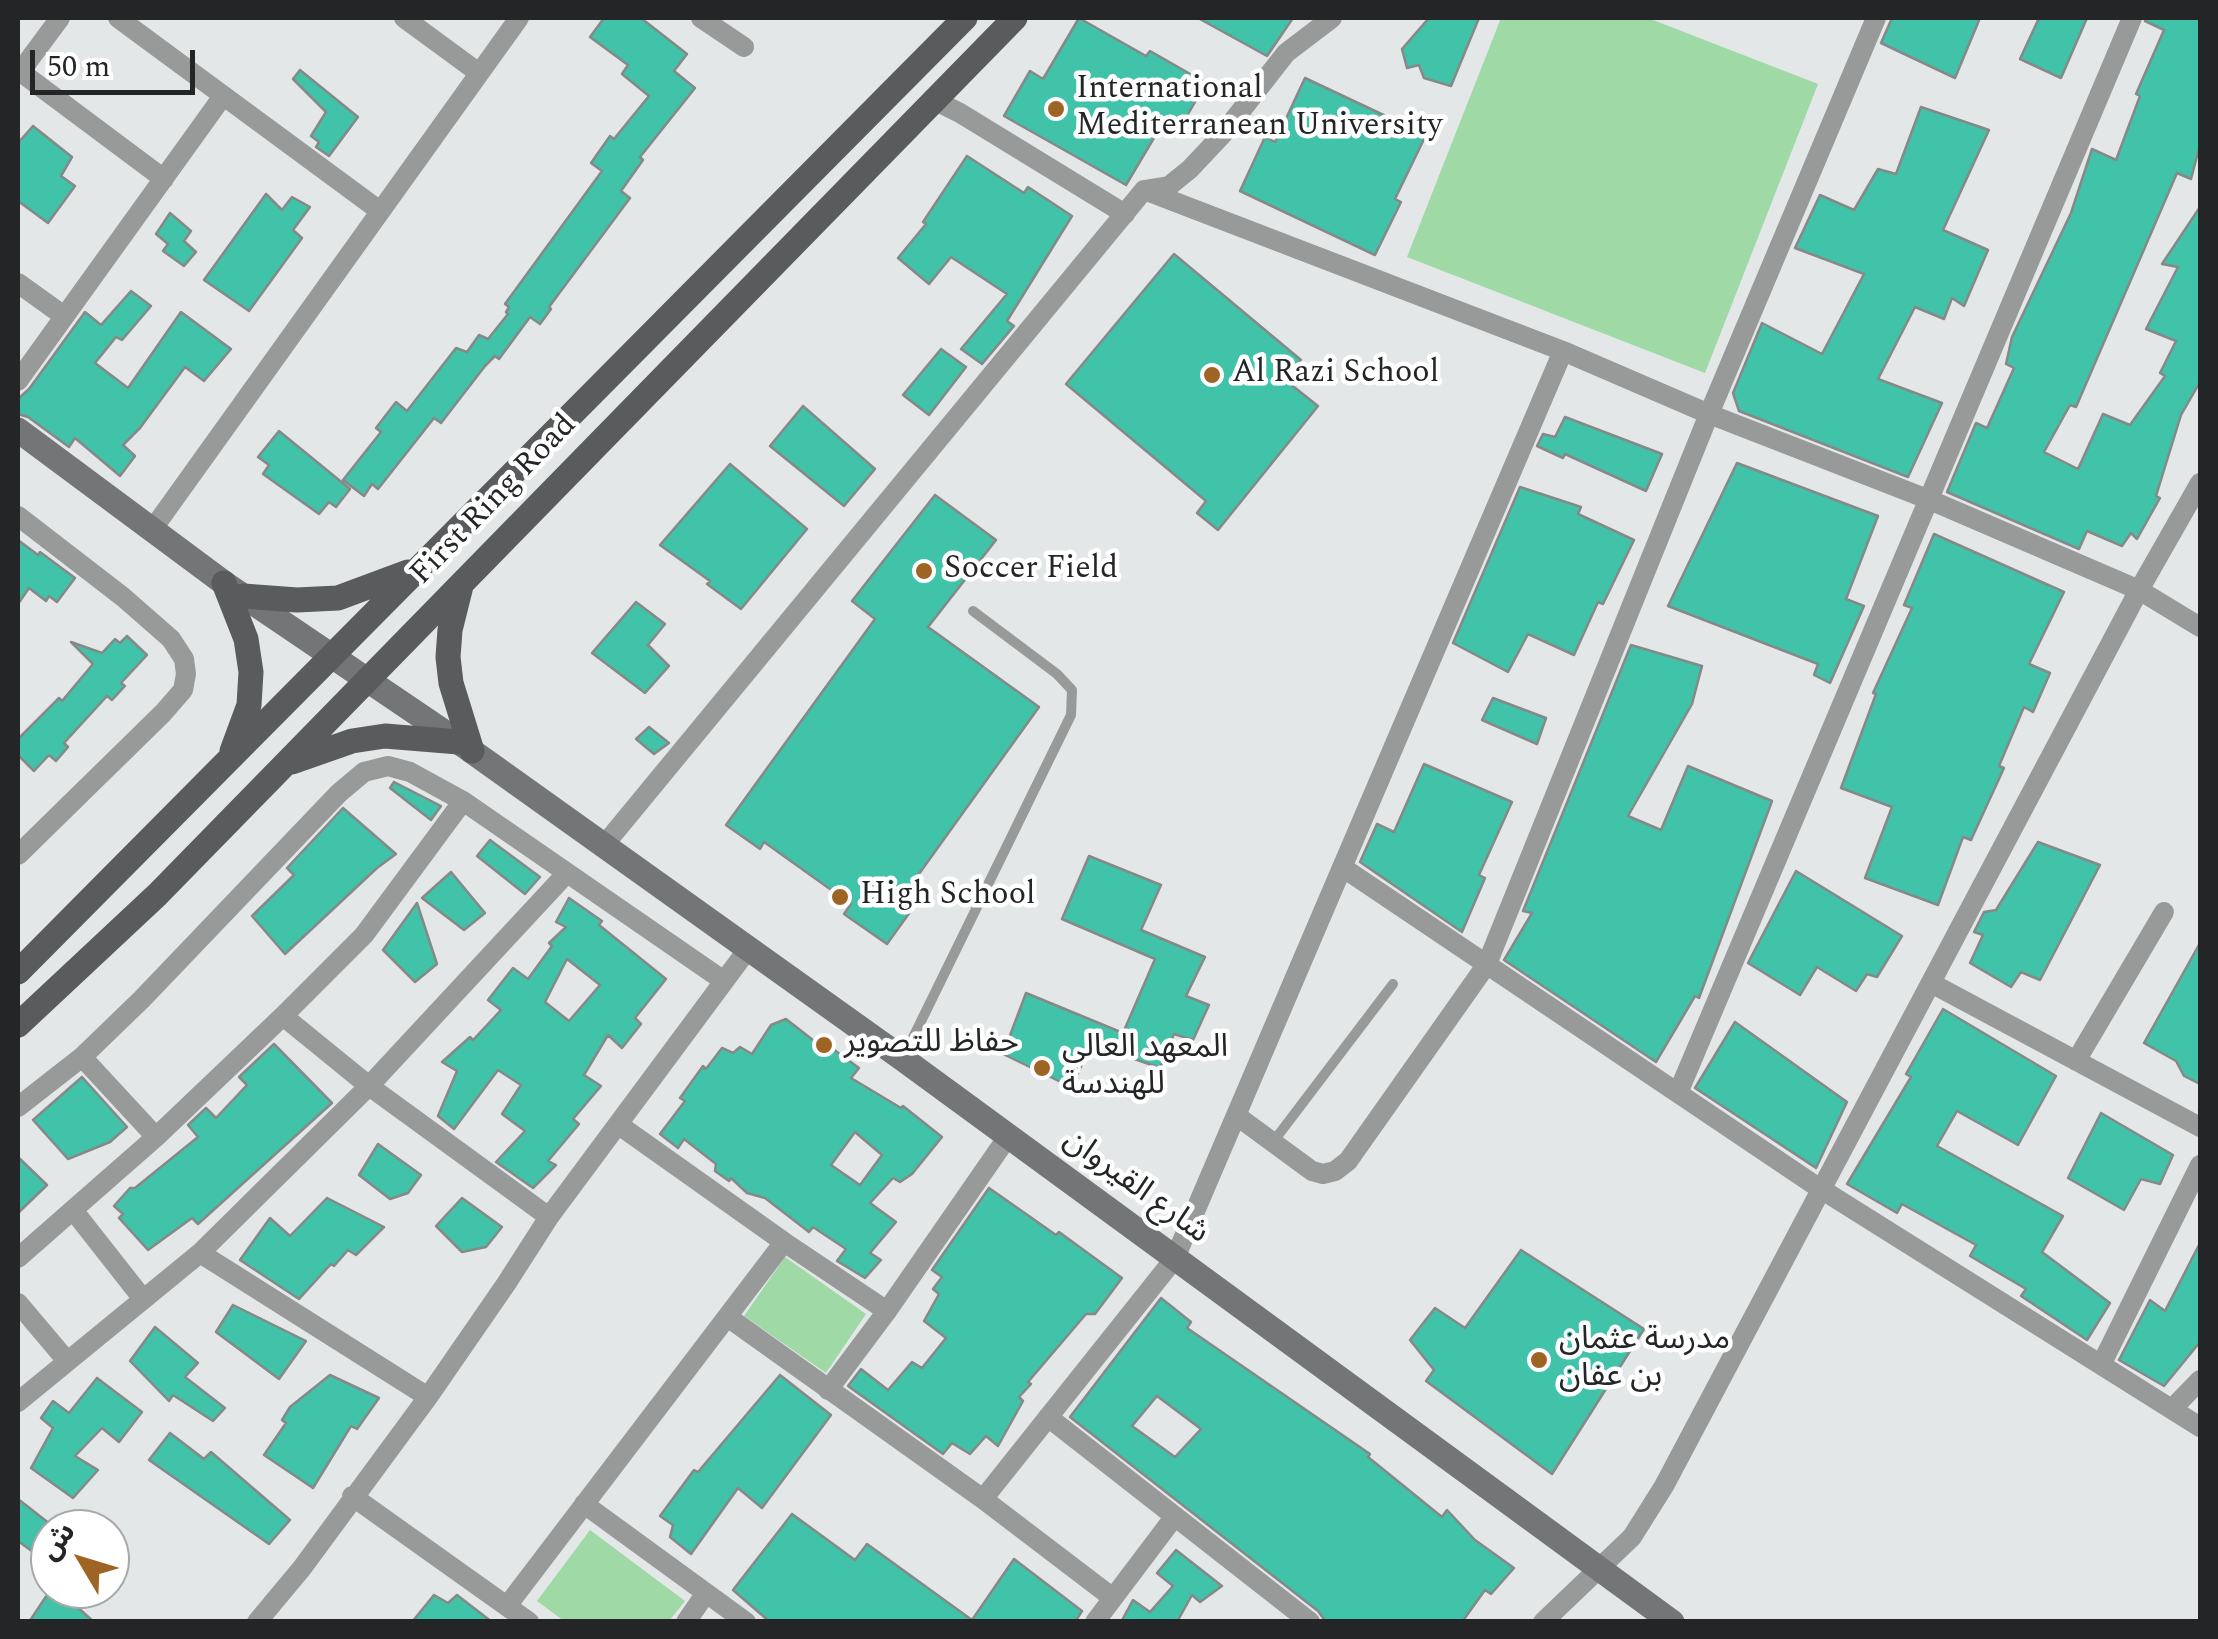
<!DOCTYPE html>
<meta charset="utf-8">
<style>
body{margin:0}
#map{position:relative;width:2218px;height:1639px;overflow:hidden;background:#e3e7e8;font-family:Spectral,"Noto Sans Arabic",serif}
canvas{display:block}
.frame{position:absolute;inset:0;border:20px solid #242526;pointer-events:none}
.north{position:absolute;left:30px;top:1509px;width:100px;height:100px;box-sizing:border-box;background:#fff;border:2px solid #a7a8a8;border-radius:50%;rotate:308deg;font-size:28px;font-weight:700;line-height:40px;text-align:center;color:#242526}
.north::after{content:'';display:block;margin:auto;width:35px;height:45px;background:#9e6423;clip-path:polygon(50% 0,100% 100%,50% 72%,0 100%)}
.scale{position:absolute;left:30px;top:50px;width:165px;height:45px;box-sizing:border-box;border:5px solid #242526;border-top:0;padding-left:12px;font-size:30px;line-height:35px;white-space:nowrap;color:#242526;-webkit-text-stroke:8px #fff;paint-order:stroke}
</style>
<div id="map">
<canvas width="2218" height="1639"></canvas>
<div class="frame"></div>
<div class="north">ش</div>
<div class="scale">50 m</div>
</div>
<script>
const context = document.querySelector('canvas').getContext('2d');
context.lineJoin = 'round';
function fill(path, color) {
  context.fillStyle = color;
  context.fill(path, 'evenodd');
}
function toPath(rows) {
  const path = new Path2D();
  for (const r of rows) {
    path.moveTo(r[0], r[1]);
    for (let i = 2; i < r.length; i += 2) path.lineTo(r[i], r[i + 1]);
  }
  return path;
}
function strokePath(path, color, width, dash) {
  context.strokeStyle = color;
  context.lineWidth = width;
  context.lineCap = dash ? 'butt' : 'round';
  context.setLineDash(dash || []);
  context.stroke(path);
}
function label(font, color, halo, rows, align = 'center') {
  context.font = font + ' Spectral,"Noto Sans Arabic",serif';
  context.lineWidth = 9;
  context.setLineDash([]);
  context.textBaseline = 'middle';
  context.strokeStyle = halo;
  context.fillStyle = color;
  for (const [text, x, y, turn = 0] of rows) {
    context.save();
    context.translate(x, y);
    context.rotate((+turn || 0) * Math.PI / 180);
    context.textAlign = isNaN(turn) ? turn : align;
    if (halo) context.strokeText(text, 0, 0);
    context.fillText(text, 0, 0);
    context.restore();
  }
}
const green = toPath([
 [1501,18,1648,18,1818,84,1705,373,1407,257],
 [785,1257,866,1314,826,1373,744,1316],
 [590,1530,685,1601,669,1621,564,1621,537,1601]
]);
const building = toPath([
 [604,18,641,18,687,54,674,71,695,88,640,157,643,160,621,191,630,198,549,307,551,309,540,324,530,317,499,359,495,356,485,366,441,423,434,418,378,489,372,484,364,496,343,480,381,432,376,428,396,402,407,411,456,348,467,352,479,335,488,339,508,314,506,312,509,307,505,304,602,171,591,163,610,136,614,139,649,96,622,74,628,65,590,37,604,18],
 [1079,18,1146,56,1150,51,1206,83,1176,135,1161,126,1126,185,1004,116,1030,71,1043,79,1079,18],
 [1198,18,1293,18,1267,56,1198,18],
 [1479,18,1451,86,1424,78,1419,65,1407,68,1402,49,1428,19,1479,18],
 [1892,18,1980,18,1955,78,1881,43,1892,18],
 [2039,18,2087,18,2061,78,2020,59,2039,18],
 [2146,18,2200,18,2200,145,2191,179,2177,173,2076,407,2070,405,2044,452,2078,469,2103,414,2130,425,2165,376,2160,373,2176,341,2146,329,2178,267,2162,264,2200,207,2200,382,2181,415,2156,496,2160,498,2137,539,2131,533,2122,546,2087,531,2079,549,1947,492,1976,423,1987,428,2014,368,2006,364,2012,337,2071,213,2092,149,2116,160,2140,96,2136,94,2164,30,2145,21,2146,18],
 [300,70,358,117,329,156,316,147,319,142,311,136,326,112,293,79,300,70],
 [1305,78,1426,135,1395,199,1401,202,1375,255,1240,191,1265,137,1275,142,1305,78],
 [1921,107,1989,130,1943,230,1988,250,1964,306,1952,298,1944,319,1915,307,1878,379,1942,403,1908,477,1739,411,1733,393,1762,323,1822,354,1864,274,1795,248,1820,195,1854,210,1878,169,1896,174,1921,107],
 [33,126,72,157,61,176,75,186,48,223,18,201,18,143,33,126],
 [967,156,1024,193,1028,187,1072,216,1007,321,1014,326,982,364,961,349,1007,294,951,257,929,284,898,258,926,224,923,222,967,156],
 [266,194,282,210,292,197,310,207,293,230,302,238,249,311,204,280,266,194],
 [170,213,191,231,184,241,196,252,184,266,163,251,168,244,156,234,170,213],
 [1174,254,1301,360,1284,379,1318,406,1218,530,1197,513,1206,501,1066,384,1174,254],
 [131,291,151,306,122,340,116,337,95,363,128,388,181,312,231,349,204,381,185,367,140,428,123,445,135,456,120,476,75,438,69,447,28,417,18,414,18,399,29,389,85,312,101,325,131,291],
 [941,349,966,367,929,415,903,395,941,349],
 [803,406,875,469,844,506,770,446,803,406],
 [1565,417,1662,454,1646,491,1565,454,1563,458,1537,446,1543,434,1555,437,1565,417],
 [279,431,350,489,336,507,329,502,319,514,263,474,269,465,258,457,279,431],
 [1737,463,1878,516,1846,599,1864,606,1830,683,1814,675,1818,664,1668,606,1737,463],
 [730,464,807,529,741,609,707,584,710,581,660,545,730,464],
 [1520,487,1581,507,1578,514,1634,540,1603,604,1598,602,1574,655,1528,634,1508,672,1453,643,1520,487],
 [935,495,996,540,928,627,1039,707,911,885,923,894,887,944,844,914,851,904,764,842,760,849,726,825,875,619,852,601,935,495],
 [1934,534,2064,592,2029,664,2050,673,2033,712,2024,707,1999,766,2004,768,1971,840,1963,837,1938,905,1865,878,1892,807,1841,788,1876,694,1873,693,1912,608,1904,605,1934,534],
 [18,540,38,555,40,552,75,578,57,602,49,596,46,601,29,588,18,604,18,540],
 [636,602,665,624,648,645,669,666,645,693,592,653,636,602],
 [127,636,147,655,121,683,125,686,112,700,107,696,64,743,68,747,56,761,49,755,34,771,18,755,18,739,59,698,62,701,93,664,71,642,102,653,115,639,120,643,127,636],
 [1631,645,1702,666,1692,704,1628,816,1661,830,1688,766,1772,801,1699,998,1695,996,1656,1062,1504,960,1532,913,1523,911,1631,645],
 [1493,698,1546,718,1537,744,1482,720,1493,698],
 [649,727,669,743,654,754,636,739,649,727],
 [1424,764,1512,802,1479,875,1485,878,1462,932,1360,862,1377,824,1394,832,1424,764],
 [394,782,441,806,431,820,390,788,394,782],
 [343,808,396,854,377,868,285,954,252,916,294,875,287,868,343,808],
 [490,840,540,877,525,894,477,856,490,840],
 [2038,842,2100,865,2040,980,2021,972,2011,987,1970,963,1983,935,1974,932,1984,912,1996,910,2038,842],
 [1089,856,1161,885,1141,930,1205,957,1186,996,1209,1005,1193,1040,1174,1034,1160,1068,1092,1044,1071,1087,1003,1054,1026,993,1123,1033,1155,959,1062,919,1089,856],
 [1796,871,1902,936,1877,977,1867,974,1856,991,1817,967,1800,995,1748,963,1796,871],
 [451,872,485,913,464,930,422,898,451,872],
 [569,898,602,921,599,925,666,979,635,1018,641,1024,622,1048,608,1035,584,1075,601,1086,573,1119,579,1124,548,1161,556,1165,533,1188,496,1162,525,1131,502,1114,521,1085,498,1070,454,1129,438,1116,457,1071,442,1062,470,1037,473,1040,501,1010,488,1000,513,968,528,979,552,946,549,943,566,927,556,922,569,898],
 [567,959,600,985,569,1021,545,1002,567,959],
 [417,903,437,964,415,982,383,950,417,903],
 [2200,943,2200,1084,2184,1076,2176,1061,2144,1043,2200,943],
 [1943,1009,2056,1076,2018,1145,1957,1111,1937,1146,2063,1216,2042,1252,2110,1303,2087,1340,2021,1296,2026,1289,1970,1256,1976,1245,1902,1204,1897,1213,1847,1184,1911,1077,1906,1074,1943,1009],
 [786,1019,827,1051,833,1049,859,1068,851,1078,901,1108,903,1106,942,1137,912,1174,900,1182,893,1178,870,1203,896,1222,870,1253,881,1260,865,1278,837,1261,846,1249,813,1227,809,1232,765,1198,747,1193,731,1178,729,1181,715,1171,716,1164,684,1139,678,1148,660,1134,685,1101,680,1098,703,1066,706,1069,722,1048,733,1053,740,1047,752,1054,771,1025,786,1019],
 [855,1132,882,1155,860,1185,831,1165,855,1132],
 [1735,1022,1847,1102,1816,1168,1695,1088,1735,1022],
 [274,1044,332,1103,198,1224,192,1218,148,1250,119,1218,123,1214,114,1206,130,1188,135,1188,198,1137,188,1125,206,1108,216,1118,247,1085,239,1077,274,1044],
 [82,1077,127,1127,110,1142,68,1159,33,1120,82,1077],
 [2101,1113,2173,1155,2160,1184,2141,1179,2124,1210,2068,1178,2101,1113],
 [378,1144,421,1175,408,1193,390,1199,359,1175,378,1144],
 [18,1157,47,1185,18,1213,18,1157],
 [989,1188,1056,1235,1059,1232,1122,1278,1095,1314,1086,1314,1028,1382,1031,1384,1019,1397,1023,1401,998,1446,986,1436,970,1454,952,1443,943,1454,848,1386,861,1369,888,1390,912,1362,922,1368,946,1338,924,1321,939,1294,933,1289,942,1277,932,1270,989,1188],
 [327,1198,384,1227,356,1255,348,1250,334,1266,331,1264,299,1299,240,1260,270,1218,290,1236,327,1198],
 [462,1198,502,1227,486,1247,462,1252,436,1226,462,1198],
 [2200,1243,2200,1342,2164,1386,2119,1360,2150,1300,2165,1311,2200,1243],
 [1521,1250,1644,1329,1552,1474,1426,1381,1434,1370,1410,1340,1435,1308,1465,1328,1521,1250],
 [1161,1298,1191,1322,1187,1328,1370,1454,1368,1457,1442,1517,1447,1510,1475,1540,1514,1568,1491,1594,1485,1590,1462,1622,1326,1622,1318,1611,1070,1417,1161,1298],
 [1157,1396,1201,1429,1175,1457,1132,1426,1157,1396],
 [233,1305,306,1341,279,1379,216,1332,233,1305],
 [155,1327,198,1363,185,1377,225,1408,213,1421,173,1395,169,1401,130,1361,155,1327],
 [330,1375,379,1398,357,1429,351,1426,313,1488,264,1455,286,1423,282,1420,290,1407,330,1375],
 [780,1375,831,1415,762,1508,738,1488,691,1554,670,1537,673,1525,660,1516,694,1470,698,1472,780,1375],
 [97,1378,142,1412,119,1442,102,1428,75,1456,98,1470,73,1498,31,1468,53,1428,41,1418,53,1401,69,1413,97,1378],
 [170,1433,204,1459,211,1452,290,1520,269,1544,149,1460,170,1433],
 [18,1499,50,1524,50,1543,40,1557,18,1541,18,1499],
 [792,1514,855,1560,867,1544,972,1620,1014,1559,1082,1611,1075,1622,770,1622,733,1590,792,1514],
 [1176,1550,1222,1586,1200,1602,1192,1595,1177,1622,1121,1622,1133,1600,1150,1612,1173,1586,1157,1573,1176,1550],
 [51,1589,57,1589,94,1622,29,1622,51,1589],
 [434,1595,448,1603,457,1595,492,1622,412,1622,434,1595]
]);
const lane = toPath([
 [903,1058,1071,715,1072,690,1057,674,973,611],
 [1273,1142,1393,984]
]);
const street = toPath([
 [118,18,380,211],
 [404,18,479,73],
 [701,18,744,47],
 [18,70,164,179],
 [20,72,60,18],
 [932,99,960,113,1125,214],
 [1144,190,1563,351,1709,414,1930,500,2139,590,2200,627],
 [18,283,64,316],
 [18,381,223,96],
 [18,516,123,597,171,639,184,659,186,674,183,690,163,713,18,855],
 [152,530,519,18],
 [463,801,364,935,283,1016,369,1086,549,1217],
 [605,844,1144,190,1169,186,1190,169,1222,135,1286,53,1332,18],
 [1342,867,1813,1184,2200,1427],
 [1931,983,2200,1127],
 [82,1057,156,1137],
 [2076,1061,2164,912],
 [1678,1093,2132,18],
 [18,1107,82,1057,142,999,339,793,364,772,388,766,410,772,463,801,724,981],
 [1237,1116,1312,1171,1323,1174,1335,1171,1348,1161,1487,964,1709,414,1876,18],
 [619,1125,784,1242,887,1311],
 [73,1210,143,1299],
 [200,1253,428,1397],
 [18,1258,156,1137,283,1016],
 [18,1303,67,1361],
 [729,1318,983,1499,1113,1598],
 [2102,1363,2200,1165],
 [828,1390,887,1311,1009,1135],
 [18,1402,200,1253,369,1086,566,874],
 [2173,1408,2200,1380],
 [1048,1417,1310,1622],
 [352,1496,529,1622],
 [983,1499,1175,1258,1563,351],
 [584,1504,746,1622],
 [507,1606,784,1242],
 [257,1622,302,1568,428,1397,506,1284,549,1217,748,949],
 [686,1622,706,1593],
 [1095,1622,1175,1516],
 [1543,1622,1632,1537,1664,1486,2139,590,2200,483]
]);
const secondary = toPath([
 [18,430,224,583,459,742,903,1059,1672,1622]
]);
const primary = toPath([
 [224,583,246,639,251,672,249,705,232,751],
 [461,586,450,630,448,657,451,683,472,751],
 [243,596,297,600,338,598,408,572],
 [292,762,352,741,385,736,459,742],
 [18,972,965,18],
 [18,1025,157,895,1015,18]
]);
const markers = [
 [1056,109,10,"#9e6423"],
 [1212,375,10,"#9e6423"],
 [924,571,10,"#9e6423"],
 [840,897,10,"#9e6423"],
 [824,1045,10,"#9e6423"],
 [1042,1068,10,"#9e6423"],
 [1539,1360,10,"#9e6423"]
];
const poiNames = [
 ["International",1076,91],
 ["Mediterranean University",1076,128],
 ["Al Razi School",1232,375],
 ["Soccer Field",944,571],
 ["High School",860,897],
 ["حفاظ للتصوير",844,1045],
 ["المعهد العالي",1062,1050],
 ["للهندسة",1062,1087],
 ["مدرسة عثمان",1559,1342],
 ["بن عفان",1559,1379]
];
const streetNames = [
 ["First Ring Road",495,501,-46],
 ["شارع القيروان",1135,1188,36]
];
fill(green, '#9ed9a6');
fill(building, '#40c3a8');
strokePath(building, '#858988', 2.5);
strokePath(lane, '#989a9a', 10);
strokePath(street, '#989a9a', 20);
strokePath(secondary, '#737576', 25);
strokePath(primary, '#595b5c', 25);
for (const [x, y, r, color] of markers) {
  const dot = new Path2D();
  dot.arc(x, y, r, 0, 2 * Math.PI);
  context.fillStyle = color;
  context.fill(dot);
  strokePath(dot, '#fff', 4);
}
label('32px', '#242526', '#fff', poiNames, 'left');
label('32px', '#242526', '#fff', streetNames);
</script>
